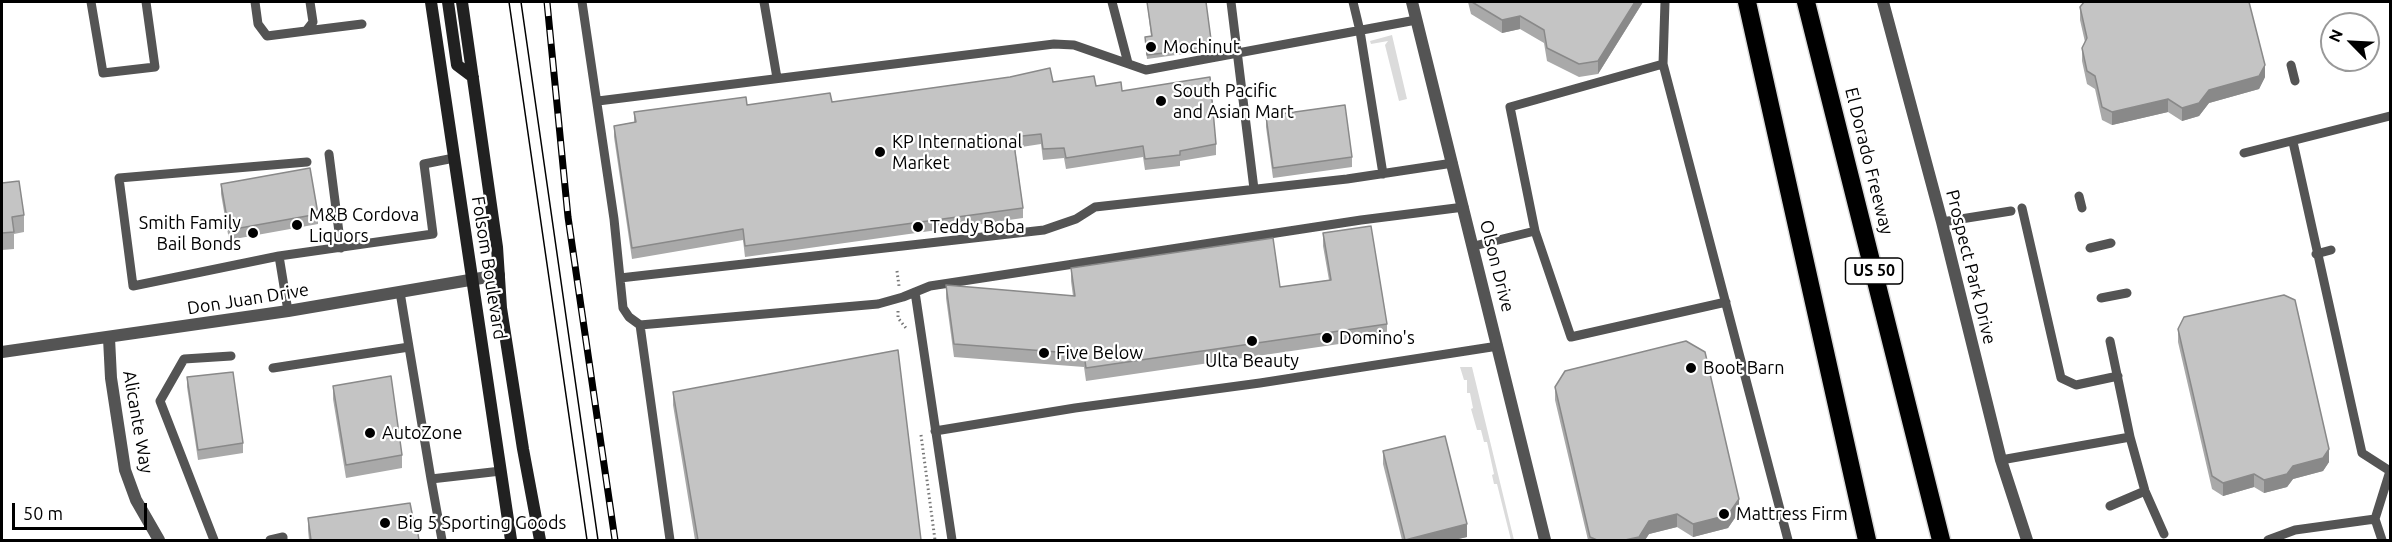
<!DOCTYPE html>
<style>
body{margin:0}
#map{position:relative;width:2392px;height:542px;overflow:hidden;background:#fff;font-family:Ubuntu,sans-serif}
canvas{display:block}
.frame{position:absolute;inset:0;border:3px solid #000;pointer-events:none}
.north{position:absolute;left:2320px;top:12px;width:60px;height:60px;box-sizing:border-box;background:#fff;border:2px solid #999;border-radius:50%;rotate:294deg;font-size:16px;font-weight:700;line-height:24px;text-align:center;color:#000}
.north::after{content:'';display:block;margin:auto;width:21px;height:27px;background:#000;clip-path:polygon(50% 0,100% 100%,50% 72%,0 100%)}
.scale{position:absolute;left:12px;top:503px;width:135px;height:27px;box-sizing:border-box;border:3px solid #000;border-top:0;padding-left:8px;font-size:18px;line-height:21px;white-space:nowrap;color:#000;-webkit-text-stroke:4px #fff;paint-order:stroke}
</style>
<div id="map">
<canvas width="2392" height="542"></canvas>
<div class="frame"></div>
<div class="north">N</div>
<div class="scale">50 m</div>
</div>
<script>
const context = document.querySelector('canvas').getContext('2d');
context.lineJoin = 'round';
function fill(path, color) {
  context.fillStyle = color;
  context.fill(path, 'evenodd');
}
function toPath(rows) {
  const path = new Path2D();
  for (const r of rows) {
    path.moveTo(r[0], r[1]);
    for (let i = 2; i < r.length; i += 2) path.lineTo(r[i], r[i + 1]);
  }
  return path;
}
function strokePath(path, color, width, dash) {
  context.strokeStyle = color;
  context.lineWidth = width;
  context.lineCap = dash ? 'butt' : 'round';
  context.setLineDash(dash || []);
  context.stroke(path);
}
function label(font, color, halo, rows, align = 'center') {
  context.font = font + ' Ubuntu,sans-serif';
  context.lineWidth = 4.5;
  context.setLineDash([]);
  context.textBaseline = 'middle';
  context.strokeStyle = halo;
  context.fillStyle = color;
  for (const [text, x, y, turn = 0] of rows) {
    context.save();
    context.translate(x, y);
    context.rotate((+turn || 0) * Math.PI / 180);
    context.textAlign = isNaN(turn) ? turn : align;
    if (halo) context.strokeText(text, 0, 0);
    context.fillText(text, 0, 0);
    context.restore();
  }
}
const green = toPath([
 [1392,35,1407,99,1399,101,1385,45,1388,41,1371,44,1370,41],
 [1460,367,1472,367,1514,540,1511,540,1497,484,1494,484,1492,475,1494,474,1487,442,1484,442,1481,430,1477,430,1471,409,1473,408,1470,393,1467,393,1467,380,1464,380]
]);
const path = toPath([
 [897,271,899,286],
 [898,311,898,318,906,328],
 [921,435,935,540]
]);
const service = toPath([
 [91,2,103,73,155,67,146,2],
 [255,2,258,24,267,36,306,31,313,22,310,2],
 [582,2,614,219,623,308,629,317,640,325,670,540],
 [764,2,777,78],
 [1112,2,1128,63],
 [1231,2,1254,189],
 [1353,2,1360,31,1383,174],
 [306,31,362,24],
 [2349,60,2350,66],
 [1663,64,1665,2],
 [2291,65,2295,81],
 [598,101,1054,44,1074,45,1146,70,1416,20],
 [2293,142,2362,453,2390,471,2375,519,2382,540],
 [2244,153,2390,116],
 [329,154,341,248],
 [2079,196,2082,208],
 [2022,208,2061,378,2076,385,2118,376],
 [1942,222,2011,211],
 [1535,231,1571,337,1726,302],
 [1474,246,1535,231,1510,107,1663,64,1788,540],
 [2090,248,2111,243],
 [2316,254,2331,250],
 [279,256,433,234,424,164,454,158],
 [620,278,1044,230,1076,219,1095,207,1347,179,1453,163],
 [400,292,409,347],
 [915,292,952,540],
 [2101,298,2127,293],
 [288,311,279,256,133,286,119,178,307,162],
 [640,325,878,304,903,297,930,286,1361,220,1464,207],
 [2110,341,2130,437,2145,491,2164,534],
 [273,368,409,347,431,479,501,471],
 [935,431,1075,408,1260,383,1498,346],
 [2001,460,2130,437],
 [431,479,442,540],
 [2110,506,2145,491],
 [214,540,160,401,184,359,231,356],
 [270,540,283,537,283,540],
 [2268,540,2295,530,2375,519]
]);
const minor = toPath([
 [109,338,111,378,125,470,136,500,159,540],
 [2,352,288,311,499,275]
]);
const tertiary = toPath([
 [1412,2,1545,540],
 [1883,2,1942,222,2001,460,2027,540]
]);
const secondary = toPath([
 [431,2,511,540],
 [448,2,457,65,473,77],
 [462,2,497,247,501,308,523,449,540,540]
]);
const motorway = toPath([
 [1747,2,1867,540],
 [1806,2,1941,540]
]);
const tram = toPath([
 [509,2,587,540],
 [521,2,598,540]
]);
const rail = toPath([
 [547,2,568,217,615,540]
]);
const wall = toPath([
 [1147,2,1206,2,1212,50,1147,59,1145,40,1151,36],
 [1468,2,1643,2,1598,74,1579,77,1547,61,1544,43,1520,29,1502,33,1471,14],
 [2080,7,2265,77,2259,89,2209,103,2199,116,2182,121,2168,112,2112,125,2102,120,2095,89,2087,84,2082,61,2082,48,2085,42,2080,20],
 [1053,82,1096,86,1122,91,1216,144,1216,155,1180,161,1180,166,1145,170,1143,157,1066,169,1064,158,1043,160,1041,144,1015,148,1023,208,1023,218,745,257,743,240,632,259,614,137,614,126,634,122,634,112,747,105,832,102],
 [1266,116,1352,157,1352,167,1273,178,1266,127],
 [2,183,24,215,24,232,14,234,14,249,2,250],
 [221,184,318,214,318,224,229,240,221,194],
 [1323,233,1387,324,1387,337,1086,381,1084,367,954,357,946,298,946,285,1073,296,1071,281,1071,268,1280,287,1329,280,1323,246],
 [2178,329,2329,462,2323,471,2293,479,2287,487,2264,493,2254,487,2223,496,2212,489,2178,342],
 [187,377,243,443,243,453,198,460,187,387],
 [333,386,402,455,402,468,346,478,333,399],
 [1555,387,1739,512,1728,528,1693,537,1677,527,1649,534,1645,540,1588,540,1555,400],
 [673,392,921,540,695,540,673,405],
 [1383,451,1467,537,1454,540,1402,540,1383,464],
 [308,518,415,528,419,540,309,540,308,530]
]);
const shadedWall = toPath([
 [1635,2,1643,2,1598,74,1598,61],
 [1520,16,1520,29,1502,33,1502,20],
 [2265,65,2265,77,2259,89,2209,103,2199,116,2182,121,2182,108,2209,90],
 [2168,99,2168,112,2112,125,2112,112],
 [2329,449,2329,462,2323,471,2293,479,2287,487,2264,493,2264,480],
 [2254,474,2254,487,2223,496,2223,483],
 [1739,499,1739,512,1728,528,1693,537,1693,524],
 [1677,514,1677,527,1649,534,1645,540,1625,540,1649,521],
 [1467,524,1467,537,1454,540,1405,540]
]);
const building = toPath([
 [1147,2,1206,2,1212,47,1147,55,1145,37,1152,36,1147,2],
 [1472,2,1635,2,1598,61,1579,64,1547,48,1544,30,1520,16,1502,20,1472,2],
 [2084,2,2249,2,2265,65,2259,76,2209,90,2199,103,2182,108,2168,99,2112,112,2102,107,2095,76,2087,71,2082,48,2087,38,2080,7,2084,2],
 [1050,68,1053,82,1094,76,1096,86,1121,82,1122,91,1210,77,1216,144,1180,151,1180,155,1145,159,1143,146,1066,158,1064,148,1043,149,1041,134,1013,137,1023,208,745,246,743,229,632,248,614,126,636,122,634,112,746,97,747,105,830,93,832,102,1010,77,1050,68],
 [1345,105,1352,157,1273,168,1266,116,1345,105],
 [310,168,318,214,229,230,221,184,310,168],
 [19,181,24,215,12,217,14,232,2,233,2,183,19,181],
 [1371,226,1387,324,1086,368,1084,354,954,344,946,285,1075,296,1071,268,1273,238,1280,287,1331,280,1323,233,1371,226],
 [2284,295,2295,300,2329,449,2323,458,2293,466,2287,474,2264,480,2254,474,2223,483,2212,476,2178,329,2184,317,2284,295],
 [1686,341,1705,352,1739,499,1728,515,1693,524,1677,514,1649,521,1639,537,1625,540,1597,540,1590,537,1555,387,1565,371,1686,341],
 [898,350,921,540,698,540,673,392,898,350],
 [233,372,243,443,198,450,187,377,233,372],
 [391,376,402,455,346,465,333,386,391,376],
 [1445,436,1467,524,1405,540,1383,451,1445,436],
 [410,503,415,528,417,528,419,540,311,540,308,518,410,503]
]);
const markers = [
 [1151,47,6,"#000"],
 [1161,101,6,"#000"],
 [880,152,6,"#000"],
 [297,225,6,"#000"],
 [918,227,6,"#000"],
 [253,233,6,"#000"],
 [1327,338,6,"#000"],
 [1252,341,6,"#000"],
 [1044,353,6,"#000"],
 [1691,368,6,"#000"],
 [370,433,6,"#000"],
 [1724,514,6,"#000"],
 [385,523,6,"#000"]
];
const shields = [
 [1874,271,57]
];
const shieldNames = [
 ["US 50",1874,271]
];
const poiNames = [
 ["Mochinut",1163,47],
 ["South Pacific",1173,91],
 ["and Asian Mart",1173,112],
 ["KP International",892,142],
 ["Market",892,163],
 ["M&B Cordova",309,215],
 ["Liquors",309,236],
 ["Smith Family",241,223,"right"],
 ["Bail Bonds",241,244,"right"],
 ["Teddy Boba",930,227],
 ["Domino's",1339,338],
 ["Five Below",1056,353],
 ["Ulta Beauty",1252,361,"center"],
 ["Boot Barn",1703,368],
 ["AutoZone",382,433],
 ["Mattress Firm",1736,514],
 ["Big 5 Sporting Goods",397,523]
];
const streetNames = [
 ["El Dorado Freeway",1869,161,76],
 ["Olson Drive",1497,266,76],
 ["Prospect Park Drive",1971,267,76],
 ["Folsom Boulevard",489,268,81],
 ["Don Juan Drive",248,299,-9],
 ["Alicante Way",138,422,80]
];
fill(green, '#dbdbdb');
strokePath(motorway, '#dbdbdb', 21);
strokePath(path, '#767676', 3, [1.5, 3]);
strokePath(service, '#545454', 9);
strokePath(minor, '#545454', 12);
strokePath(tertiary, '#545454', 12);
strokePath(secondary, '#212121', 12);
strokePath(motorway, '#000', 18);
strokePath(tram, '#000', 1.5);
strokePath(rail, '#000', 7);
strokePath(rail, '#fff', 4.5, [14]);
fill(wall, '#a9a9a9');
fill(shadedWall, '#898989');
fill(building, '#c4c4c4');
strokePath(building, '#898989', 1.5);
for (const [x, y, r, color] of markers) {
  const dot = new Path2D();
  dot.arc(x, y, r, 0, 2 * Math.PI);
  context.fillStyle = color;
  context.fill(dot);
  strokePath(dot, '#fff', 2);
}
for (const [x, y, w] of shields) {
  const box = new Path2D();
  box.roundRect(x - w / 2, y - 13, w, 26, 4.5);
  context.fillStyle = '#fff';
  context.fill(box);
  strokePath(box, '#000', 1.5);
}
label('bold 16px', '#000', null, shieldNames);
label('18px', '#000', '#fff', poiNames, 'left');
label('18px', '#000', '#fff', streetNames);
</script>
